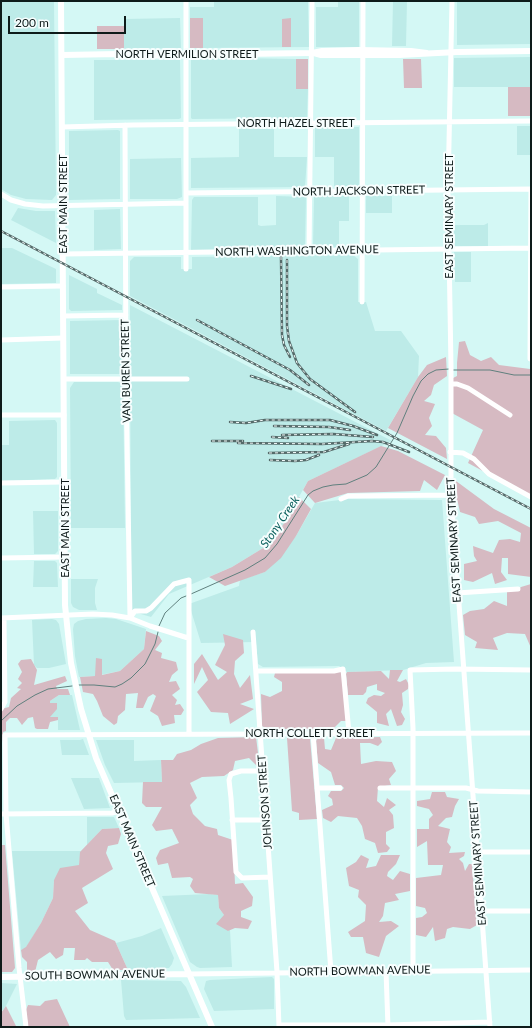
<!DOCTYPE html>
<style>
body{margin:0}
#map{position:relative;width:532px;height:1028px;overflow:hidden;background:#d4f8f5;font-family:Lato,sans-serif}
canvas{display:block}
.frame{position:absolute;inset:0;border:2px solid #0e1b1a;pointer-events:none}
.scale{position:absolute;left:8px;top:16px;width:118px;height:18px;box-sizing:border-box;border:2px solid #0e1b1a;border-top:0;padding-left:5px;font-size:12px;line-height:14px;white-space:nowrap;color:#0e1b1a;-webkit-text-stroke:3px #f7fefe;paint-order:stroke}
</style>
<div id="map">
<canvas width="532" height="1028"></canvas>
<div class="frame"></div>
<div class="scale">200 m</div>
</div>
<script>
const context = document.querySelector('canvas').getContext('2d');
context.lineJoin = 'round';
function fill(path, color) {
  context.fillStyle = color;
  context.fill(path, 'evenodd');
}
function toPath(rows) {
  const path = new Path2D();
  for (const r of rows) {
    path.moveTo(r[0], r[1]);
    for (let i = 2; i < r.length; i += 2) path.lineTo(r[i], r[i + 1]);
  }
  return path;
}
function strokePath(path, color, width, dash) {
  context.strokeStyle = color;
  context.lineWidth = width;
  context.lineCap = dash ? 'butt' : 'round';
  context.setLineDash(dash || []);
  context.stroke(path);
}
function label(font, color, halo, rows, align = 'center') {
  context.font = font + ' Lato,sans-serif';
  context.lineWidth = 4;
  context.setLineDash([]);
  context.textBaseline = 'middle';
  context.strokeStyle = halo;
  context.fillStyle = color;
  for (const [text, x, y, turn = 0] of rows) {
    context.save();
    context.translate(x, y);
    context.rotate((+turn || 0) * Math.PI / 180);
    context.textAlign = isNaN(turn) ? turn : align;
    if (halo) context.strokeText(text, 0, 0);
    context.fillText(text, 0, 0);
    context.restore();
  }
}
const built = toPath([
 [1,1,54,1,56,195,52,200,26,199,11,195,1,189],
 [214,1,308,1,309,47,203,48,203,18,190,18,190,7,214,7],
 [338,1,359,1,359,47,316,47,316,7,338,7],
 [393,1,407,1,406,46,392,46],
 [457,1,531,1,531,44,457,45],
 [180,18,181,48,124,49,124,19],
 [531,57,531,87,454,87,454,58],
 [239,58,296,59,296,89,308,89,307,118,192,119,191,118,191,59],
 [94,60,180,60,181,118,179,119,94,120],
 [517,126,531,126,531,155,517,155],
 [315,127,359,127,359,186,334,186,334,157,315,157],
 [239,129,274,129,274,157,307,157,305,187,191,188,191,158,239,157],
 [118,130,120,131,120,199,69,200,69,131],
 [181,158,182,197,177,199,130,199,130,159],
 [276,196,306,197,305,248,191,250,192,200,194,197,258,197,258,225,261,226,276,225],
 [314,196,349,196,349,221,339,221,339,247,313,247],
 [366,196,392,196,392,213,366,213],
 [18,208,36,211,55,211,56,243,11,220],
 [120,209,121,249,94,250,94,210],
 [488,223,488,246,452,246,452,225,484,225],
 [1,248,12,248,56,269,56,283,1,284],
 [454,252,471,252,471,282,455,282],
 [353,255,358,259,358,302,366,302,375,331,401,331,419,356,418,377,386,431,130,296,130,261,134,257,181,257,181,269,192,269,192,257],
 [69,275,97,289,97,293,122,305,122,310,71,311,69,309],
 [130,305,392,441,308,481,273,542,232,567,169,594,151,617,131,611],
 [122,320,122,374,70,374,70,321],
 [74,382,118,382,123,384,125,528,71,528,70,388],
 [55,420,57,423,57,477,55,479,1,481,1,445,9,445,9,421],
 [348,499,442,500,454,662,426,663,403,670,347,672,339,666,263,667,258,664,256,642,201,643,189,604,239,586,240,580,265,572,296,536,315,503],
 [33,511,58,511,58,551,55,554,34,554],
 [34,561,55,561,57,563,58,587,33,587],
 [71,579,98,579,95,588,95,603,97,610,79,610,73,607,71,603],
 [106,618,116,619,146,629,144,649,120,671,95,676,79,677,75,656,73,629,74,624,78,621,86,619],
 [52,619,56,620,59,624,66,664,49,668,37,668,34,665,32,620],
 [59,695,72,695,80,730,58,730,58,717,50,717,50,701],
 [83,739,89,755,62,755,60,740,80,740],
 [96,740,134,740,134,761,161,760,162,782,114,783,105,765],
 [71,778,99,778,110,808,84,809],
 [87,817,114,817,119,828,102,829,87,845],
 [12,851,81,851,79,865,54,880,53,898,41,923,26,948,21,950],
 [209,894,218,895,219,908,224,915,228,931,230,930,232,967,200,968,197,967,190,962,162,896],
 [161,928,174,958,172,964,169,968,162,968,128,970,116,943,142,936],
 [272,977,274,979,274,1009,214,1011,204,989,206,981,210,980],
 [121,980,181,981,186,987,200,1018,126,1020,124,1016],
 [1,983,17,984,6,1006,3,1010,1,1010]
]);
const green = toPath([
 [190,18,203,18,203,48,190,48],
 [291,18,291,47,282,47,282,19],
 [97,26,124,26,124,49,97,49],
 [296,59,308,59,308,89,296,89],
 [403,59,421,59,422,88,404,88],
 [508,87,531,87,531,116,508,116],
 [465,341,470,355,481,361,491,357,499,365,530,369,531,364,531,497,468,463,483,430,450,412,451,379,457,376,457,363,459,342],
 [446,357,447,376,434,385,431,395,424,401,435,404,429,418,432,426,425,435,436,436,446,448,447,459,388,428,418,377,427,365],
 [381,446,398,451,445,475,437,490,424,480,420,491,348,493,315,503,303,490,308,481],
 [456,481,494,509,531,528,531,577,508,574,508,558,502,558,501,572,507,580,495,584,492,573,473,582,464,580,464,564,477,561,474,556,473,546,493,553,499,540,510,539,520,542,521,533,498,521,479,524,475,517,460,512,458,503,455,499,454,484],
 [299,497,311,509,296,536,281,558,265,572,225,586,209,577,232,567,273,542],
 [531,584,531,648,525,634,507,633,493,638,498,650,475,648,477,642,465,635,463,615,470,611,484,609,494,601,507,606,507,591,517,591,521,587],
 [146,631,159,636,162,641,155,650,162,653,161,658,176,662,178,670,172,675,169,682,176,681,180,689,172,695,177,700,175,705,180,704,184,710,181,715,174,715,175,723,162,726,158,716,150,711,156,696,153,694,148,697,143,708,136,708,138,693,126,694,125,710,118,716,117,723,114,725,103,716,97,701,93,694,83,692,80,677,95,676,96,658,102,659,102,675,120,671,144,649],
 [223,634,243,640,244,653,235,661,234,674,240,688,250,675,253,699,240,704,254,709,230,724,228,713,211,712,197,692,208,680,202,667,194,684,194,664,202,654,218,680,227,672,215,665,225,645],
 [31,659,37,670,34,685,65,676,67,681,56,686,57,689,68,689,70,695,59,695,50,701,50,703,57,703,57,709,50,717,58,717,58,720,50,722,48,729,37,729,35,728,33,717,28,718,22,725,17,718,10,718,6,722,6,731,3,732,2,743,1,743,1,709,9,707,11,698,21,689,17,688,22,683,18,679,22,672,18,664,21,660],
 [390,670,403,670,397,681,400,682,406,679,409,685,408,689,402,693,403,705,401,712,405,719,402,725,397,726,391,709,386,714,389,726,377,723,377,712,366,703,368,698,374,695,381,696,385,693,377,690,377,684,367,687,366,692,363,695,348,695,346,674,347,672,381,671,389,679],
 [342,672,346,721,341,721,333,729,267,729,262,726,261,694,270,697,282,691,282,682,274,677,275,673],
 [256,737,260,769,249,758,235,761,233,770,224,776,202,777,190,783,197,798,190,805,193,814,205,826,217,829,218,835,233,840,235,884,243,883,253,897,252,906,241,911,241,917,252,921,248,929,235,928,228,931,216,924,224,915,219,908,218,895,195,893,190,886,193,879,190,877,172,878,168,863,158,865,156,858,160,850,179,843,172,829,156,831,152,825,162,807,146,807,142,803,143,782,162,782,161,760,173,760,177,754,191,750,201,744,218,738],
 [380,737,382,742,378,746,370,743,360,743,361,764,376,761,392,762,396,771,389,779,391,785,378,787,377,801,384,807,387,798,396,805,389,810,393,815,394,828,386,832,386,844,390,848,387,852,378,853,375,843,365,839,362,826,357,818,338,816,331,822,323,818,322,810,333,805,332,799,328,796,331,791,341,791,344,788,341,785,335,785,331,772,318,763,316,741,318,738,324,738,325,749,331,750,336,738],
 [287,738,310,738,317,819,299,820,299,813,292,811],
 [432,792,445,792,447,797,459,799,455,806,452,817,446,818,438,826,450,829,447,842,451,847,449,853,465,852,464,856,459,859,463,863,465,871,469,864,472,864,477,925,470,929,453,927,447,929,445,938,435,941,433,927,426,937,416,935,416,918,422,917,427,913,425,908,416,906,416,878,441,875,443,865,428,865,427,841,417,847,417,829,429,829,429,819,433,815,429,809,417,806,417,801,430,799],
 [119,828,121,834,118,844,108,846,106,853,113,869,82,888,88,903,75,911,90,930,115,941,128,970,113,970,108,962,92,962,87,958,85,960,74,960,75,948,64,948,63,955,56,959,50,952,38,960,35,972,27,971,27,962,22,957,21,950,26,947,41,923,53,898,54,880,60,868,79,865,80,852,102,829],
 [1,845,5,845,15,968,12,972,1,972],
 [361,855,369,859,366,868,376,866,381,855,400,855,396,864,388,872,387,876,393,880,400,871,410,874,410,891,395,894,399,900,385,903,383,916,379,922,391,921,399,926,386,936,379,957,366,953,363,937,351,937,348,932,365,921,366,905,358,897,359,890,349,886,346,868,356,862],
 [57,999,70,1027,28,1027,26,1010,28,1005,40,1006,45,1001],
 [6,1006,16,1026,15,1027,1,1027,1,1013]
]);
const stream = toPath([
 [452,370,490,370,514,375,531,375],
 [191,594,245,570,265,558,277,544,308,495,313,491,323,487,333,485,346,484,367,475,376,467,397,433,413,396,421,381,428,374,436,370,449,369],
 [159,626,165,613,181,598,186,596],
 [78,685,94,685,115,687,122,684,131,678,145,664,155,644,158,632],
 [1,721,17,706,35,695,48,689,72,686]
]);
const minor = toPath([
 [186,1,186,269],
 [452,1,448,190,451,367,451,495,490,1027],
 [125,125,126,379,130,618,150,626,188,638],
 [62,127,133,125,531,121],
 [186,193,531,189,530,359],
 [1,194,11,200,25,204,43,206,186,203],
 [309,251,312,1],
 [63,254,531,248],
 [1,287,63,286],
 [362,302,363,1],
 [63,316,126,315],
 [1,340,63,338],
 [64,379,187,379],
 [451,384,457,384,468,388,510,415],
 [1,415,64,415],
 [450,452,463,453,474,459,489,474,531,497],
 [1,483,64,482],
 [341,499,348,496,451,495],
 [1,558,65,557],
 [457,593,518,589],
 [1,618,93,614,112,615,130,618,135,611,146,611,151,608,174,584,189,580,189,734],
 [253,632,277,972,279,1027],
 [256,671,334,671,343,669,349,733],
 [1,709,5,702,4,618],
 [313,733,331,972],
 [262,771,241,771,231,774,229,780,231,798,236,872,242,878,270,877],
 [317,788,340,788],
 [380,788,466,788,478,791,531,792],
 [1,814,112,813,119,811],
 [232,820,266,820],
 [477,852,531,852],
 [481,911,531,911],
 [386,971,388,1027],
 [413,971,413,728,410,670,456,669,531,670],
 [189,974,531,970],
 [279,1025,388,1025,490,1022],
 [26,1027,19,968,6,814,5,735,531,733]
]);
const major = toPath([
 [61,1,65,605,71,663,81,709,96,758,212,1027],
 [314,53,321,55,399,55,457,52,531,51],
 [62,55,119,54,131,56,239,54,312,53,322,51,359,50,411,51,427,53],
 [1,977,189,974]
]);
const rail = toPath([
 [1,231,531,509],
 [281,257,282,335,284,345,290,357],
 [287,260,287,326,289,341,297,363,310,379,355,412],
 [197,320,290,370,309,385],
 [251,376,291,389],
 [230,422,246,423,265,420,330,420,353,426,377,435],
 [274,426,329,427,350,430],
 [282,435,333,434,373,437],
 [272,437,288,438],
 [212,441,243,441],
 [238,443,322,444,372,441,383,442,409,452],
 [269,453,324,452,349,444],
 [270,460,295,461,306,460,319,455]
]);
const streetNames = [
 ["NORTH VERMILION STREET",187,54],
 ["NORTH HAZEL STREET",296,123],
 ["NORTH JACKSON STREET",359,191,-1],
 ["EAST MAIN STREET",63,204,-90],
 ["EAST SEMINARY STREET",449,216,-90],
 ["NORTH WASHINGTON AVENUE",297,251,-1],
 ["VAN BUREN STREET",126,371,-91],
 ["EAST MAIN STREET",65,528,-90],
 ["EAST SEMINARY STREET",454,540,-93],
 ["NORTH COLLETT STREET",310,733],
 ["JOHNSON STREET",265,802,-94],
 ["EAST MAIN STREET",132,841,67],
 ["EAST SEMINARY STREET",478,863,-94],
 ["NORTH BOWMAN AVENUE",360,971,-1],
 ["SOUTH BOWMAN AVENUE",95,975,-1]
];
const waterNames = [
 ["Stony Creek",280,522,-56]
];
fill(built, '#bdebe8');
fill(green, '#d6bac2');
strokePath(stream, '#60807e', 1);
strokePath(minor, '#fff', 5);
strokePath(major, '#fff', 6);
strokePath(rail, '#556a69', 2.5);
strokePath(rail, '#f7fefe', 1, [3]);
label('11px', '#0e1b1a', '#f7fefe', streetNames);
label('italic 12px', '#095f5c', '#f7fefe', waterNames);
</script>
